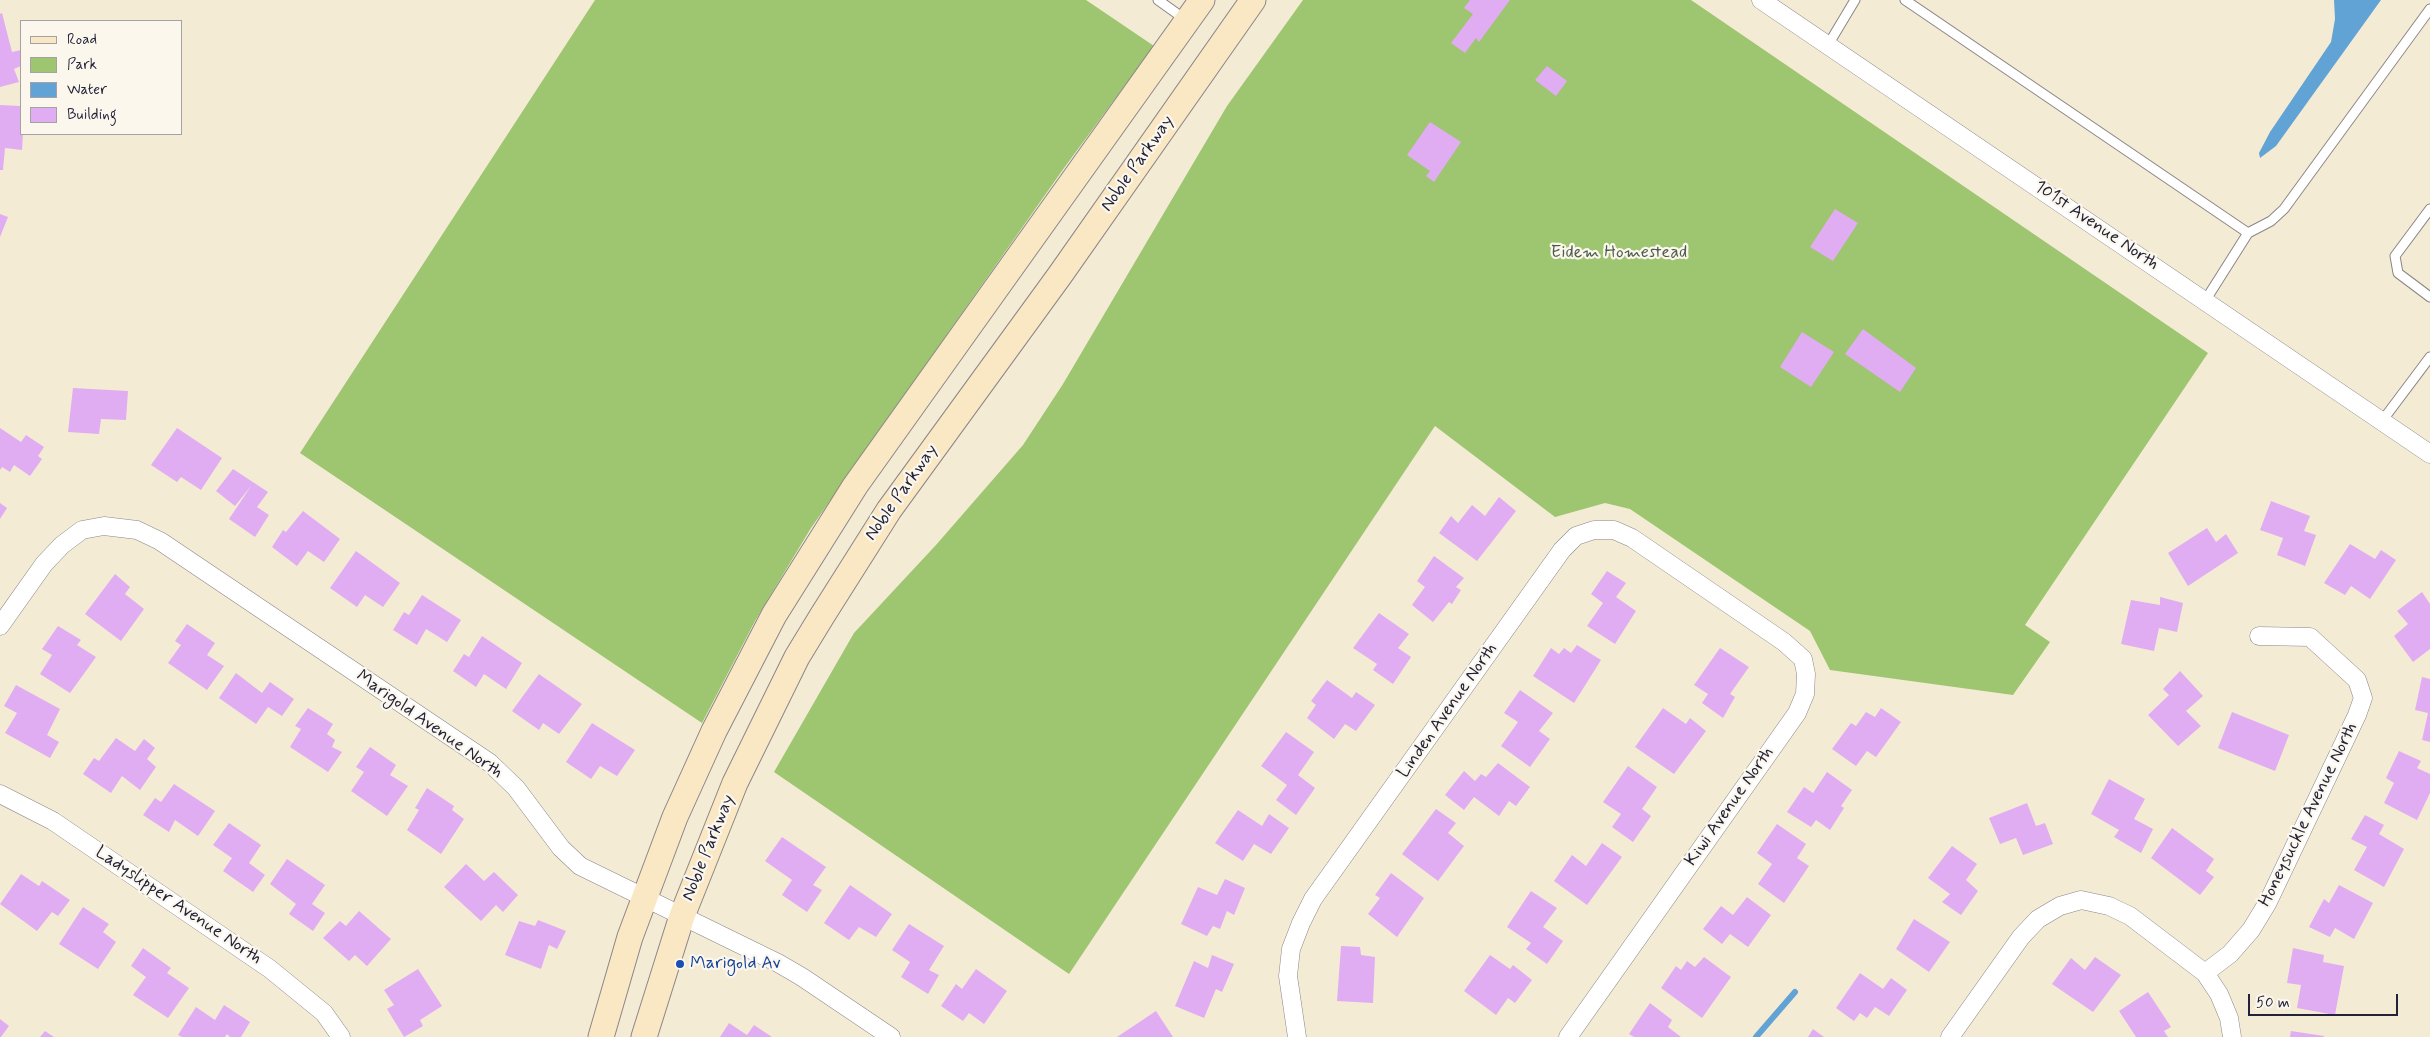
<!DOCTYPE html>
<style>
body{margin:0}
#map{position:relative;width:2430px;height:1037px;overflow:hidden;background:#f4ebd5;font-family:Mynerve,sans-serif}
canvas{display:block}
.legend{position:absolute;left:20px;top:20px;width:162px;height:115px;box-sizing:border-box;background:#fbf7ec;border:1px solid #a4a2a5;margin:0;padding:6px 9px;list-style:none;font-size:15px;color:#22223b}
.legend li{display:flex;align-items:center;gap:10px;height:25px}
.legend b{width:25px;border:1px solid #a4a2a5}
.scale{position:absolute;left:2248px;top:994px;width:150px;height:22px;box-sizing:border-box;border:2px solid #22223b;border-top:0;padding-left:6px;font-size:15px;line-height:18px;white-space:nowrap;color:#22223b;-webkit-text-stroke:4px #fbf7ec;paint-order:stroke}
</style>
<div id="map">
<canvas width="2430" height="1037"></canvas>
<ul class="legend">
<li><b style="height:6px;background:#fae7c3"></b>Road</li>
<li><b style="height:14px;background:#9ec570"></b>Park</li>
<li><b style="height:14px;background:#61a3d5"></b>Water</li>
<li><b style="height:14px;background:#e1adf2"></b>Building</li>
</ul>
<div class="scale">50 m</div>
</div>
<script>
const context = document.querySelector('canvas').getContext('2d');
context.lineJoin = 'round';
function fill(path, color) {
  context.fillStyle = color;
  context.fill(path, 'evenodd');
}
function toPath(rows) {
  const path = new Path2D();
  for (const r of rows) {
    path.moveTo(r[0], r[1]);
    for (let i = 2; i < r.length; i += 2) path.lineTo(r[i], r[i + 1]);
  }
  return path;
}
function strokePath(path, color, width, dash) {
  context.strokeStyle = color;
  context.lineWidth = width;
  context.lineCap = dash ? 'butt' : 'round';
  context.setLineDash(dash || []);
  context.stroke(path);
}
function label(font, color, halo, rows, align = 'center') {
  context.font = font + ' Mynerve,sans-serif';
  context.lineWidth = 4.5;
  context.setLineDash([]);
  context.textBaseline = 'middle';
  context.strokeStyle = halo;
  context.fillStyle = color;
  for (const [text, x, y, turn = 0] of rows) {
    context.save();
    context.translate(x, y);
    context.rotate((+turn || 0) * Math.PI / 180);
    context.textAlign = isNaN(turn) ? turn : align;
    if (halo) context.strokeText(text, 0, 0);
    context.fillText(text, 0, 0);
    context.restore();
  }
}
const green = toPath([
 [595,0,1086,0,1154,46,1064,168,811,528,755,621,702,723,300,453],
 [1303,0,1691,0,2208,353,2025,625,2050,642,2013,695,1830,670,1810,631,1630,509,1605,503,1555,517,1435,426,1069,974,774,772,854,633,936,545,1023,445,1063,384,1227,106]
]);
const water = toPath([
 [2334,0,2381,0,2276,146,2260,158,2259,153,2270,132,2331,42,2335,19]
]);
const stream = toPath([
 [1756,1037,1795,992]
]);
const building = toPath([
 [1470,0,1510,0,1479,42,1476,38,1465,53,1451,43,1473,14,1464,8],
 [2,13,12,52,21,50,21,66,14,69,19,82,0,87,0,14],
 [1547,66,1567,81,1556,96,1535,80],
 [0,105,21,106,21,134,23,134,22,150,5,148,3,170,0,170],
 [1430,122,1461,142,1434,182,1426,176,1430,171,1407,155],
 [1835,209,1858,223,1833,261,1810,247],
 [0,214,8,217,0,237],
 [1863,329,1916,368,1900,392,1845,354],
 [1802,332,1834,352,1811,387,1780,367],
 [73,388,128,391,126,420,101,419,99,434,68,432],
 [0,428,21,442,26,435,44,447,38,456,42,459,30,476,14,465,10,472,2,467,0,470],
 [177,428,222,458,201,490,181,477,177,482,151,465],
 [233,469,268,492,257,507,269,515,255,537,229,519,251,486,235,506,216,491],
 [1499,497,1516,511,1477,561,1439,533,1451,516,1458,523,1472,505,1485,516],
 [2271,501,2310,516,2304,531,2316,535,2305,566,2277,555,2283,538,2260,530],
 [0,503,7,508,0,519],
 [303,511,340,539,324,562,308,551,297,566,272,547,283,530,286,532],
 [2207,528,2216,542,2226,534,2238,553,2188,586,2168,553],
 [2350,544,2375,559,2381,550,2396,560,2370,599,2351,586,2345,595,2324,583],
 [356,551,400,583,383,607,365,595,357,607,330,588],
 [1434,556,1464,578,1456,587,1461,590,1452,604,1449,602,1433,622,1412,605,1425,587,1417,581],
 [1607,571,1626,583,1616,597,1636,611,1615,644,1587,626,1603,603,1591,594],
 [115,574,130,587,125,594,144,609,121,641,85,614],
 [2422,592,2430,604,2430,649,2413,662,2394,636,2408,624,2397,611],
 [422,595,461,620,447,642,426,629,417,645,393,630,404,612,409,615],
 [2160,597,2183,603,2177,632,2159,628,2154,651,2121,644,2131,600,2160,605],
 [1379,613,1409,634,1398,648,1411,657,1393,684,1373,670,1377,664,1353,648],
 [187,624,215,643,207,655,224,666,207,690,168,663,181,645,175,641],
 [58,626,81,640,77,645,96,657,70,693,40,674,52,655,42,649],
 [482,636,522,663,506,689,484,674,476,687,453,671,464,654,469,657],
 [1577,645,1601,660,1574,703,1533,676,1551,648,1559,654,1564,648,1571,653],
 [1720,648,1749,667,1730,694,1735,697,1723,718,1702,703,1708,694,1694,685],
 [2180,671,2203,696,2186,711,2201,726,2178,746,2148,715,2169,695,2163,689],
 [236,673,262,693,270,682,294,699,282,716,268,707,256,724,219,698],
 [539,674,582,704,559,734,543,723,539,730,512,711],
 [2422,677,2430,679,2430,742,2422,740,2428,713,2415,710],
 [1327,680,1352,698,1356,692,1375,705,1356,731,1345,724,1334,739,1307,718,1316,705,1311,701],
 [16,685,60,709,47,735,59,742,50,758,5,733,17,713,4,706],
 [1520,690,1553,713,1539,731,1550,739,1530,767,1501,746,1518,722,1504,713],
 [308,708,333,724,327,734,335,740,332,747,342,752,328,772,290,747,301,729,295,726],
 [1663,708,1686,724,1690,718,1706,731,1674,774,1635,747],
 [1881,708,1901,722,1876,757,1867,751,1856,766,1832,749,1851,723,1856,726,1866,712,1875,717],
 [2232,712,2289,735,2275,771,2218,748],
 [592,723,635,750,617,776,600,766,591,779,566,762],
 [1286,732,1314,752,1298,775,1315,788,1296,815,1276,800,1287,785,1261,766],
 [116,738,135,751,144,739,155,748,147,759,156,767,140,790,122,776,111,793,83,774,94,758,99,761],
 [370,747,396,765,390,775,408,786,387,816,351,791,364,772,356,767],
 [2399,751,2421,761,2417,768,2430,774,2430,793,2417,820,2384,803,2394,783,2386,778],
 [1498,763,1530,787,1516,806,1509,801,1499,816,1474,797,1464,810,1445,795,1464,771,1475,781,1481,774,1486,777],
 [1628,766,1657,787,1642,809,1651,816,1633,842,1612,827,1621,814,1603,802],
 [1827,772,1852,790,1841,806,1844,808,1830,830,1816,820,1811,827,1787,812,1804,787,1813,793],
 [2109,779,2145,799,2134,819,2153,829,2141,853,2114,837,2119,830,2091,814],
 [174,784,215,811,198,836,175,820,169,832,143,815,155,798,161,802],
 [427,788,454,806,452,810,464,819,441,854,407,830,419,810,415,808],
 [2027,803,2036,826,2045,823,2053,844,2023,855,2016,838,2000,844,1989,818],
 [1436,809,1456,823,1448,833,1464,846,1438,881,1402,854],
 [1238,810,1262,826,1269,814,1289,828,1271,854,1254,844,1243,861,1215,843],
 [2365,815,2384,825,2379,834,2404,849,2384,887,2354,870,2367,847,2351,839],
 [229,823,261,845,249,863,265,875,253,892,223,871,232,858,213,845],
 [1777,824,1806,844,1797,858,1809,866,1784,903,1758,884,1772,864,1757,853],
 [2172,828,2214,859,2206,871,2214,877,2200,895,2151,858],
 [782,837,826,867,813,885,822,890,807,912,782,895,792,880,765,861],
 [1602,843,1622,857,1587,905,1554,881,1572,855,1586,866],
 [1952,846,1977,864,1966,880,1978,891,1961,915,1942,902,1950,894,1928,878],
 [287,859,325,885,312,904,325,913,313,931,289,914,296,904,270,884],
 [466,864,484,881,494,872,518,895,503,912,496,905,481,921,444,887],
 [1391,873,1424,898,1397,937,1368,914,1380,898,1375,895],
 [21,874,39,886,42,881,70,900,58,916,52,912,37,931,0,904],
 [1225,879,1245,888,1234,915,1227,911,1220,929,1213,926,1207,936,1181,924,1198,887,1217,895],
 [850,885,892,914,876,937,859,927,849,940,824,923],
 [2339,885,2373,903,2354,939,2335,928,2330,937,2309,927,2324,899,2329,903],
 [1531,891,1557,908,1543,927,1563,941,1547,964,1526,949,1531,943,1507,927],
 [1747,897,1771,915,1748,947,1730,934,1722,944,1703,929,1721,906,1733,915],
 [83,907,109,924,103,932,116,942,98,969,59,944],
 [359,911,391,939,367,966,355,955,349,961,323,938,340,921,346,926],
 [1914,919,1950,942,1929,972,1896,949],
 [538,920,566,931,557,949,549,945,541,969,505,955,519,921,535,926],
 [909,924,944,946,929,970,939,975,928,994,901,977,910,962,892,950],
 [1341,946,1360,947,1361,955,1375,957,1373,1003,1337,1001],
 [143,948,171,968,167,973,189,988,168,1018,133,995,146,977,131,966],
 [2293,948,2324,955,2323,962,2344,966,2335,1015,2297,1008,2301,985,2287,983],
 [1212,955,1234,964,1222,992,1216,989,1204,1018,1175,1006,1194,961,1208,968],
 [1490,955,1510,969,1513,965,1532,980,1515,1003,1508,998,1496,1015,1464,991],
 [1704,957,1731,977,1702,1018,1661,988,1676,966,1681,970,1687,961,1695,967],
 [2095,957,2121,975,2093,1012,2052,984,2071,958,2085,970],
 [418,969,442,1006,420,1020,423,1026,404,1037,387,1009,394,1005,384,990],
 [976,969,1007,991,984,1024,969,1013,963,1021,941,1006,956,984,962,989],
 [1860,973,1883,989,1891,978,1907,990,1889,1016,1875,1007,1867,1018,1860,1013,1854,1021,1836,1008],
 [2148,992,2171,1027,2164,1031,2168,1037,2136,1037,2119,1011],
 [1650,1003,1672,1020,1668,1027,1681,1037,1634,1037,1629,1034],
 [224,1005,250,1022,241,1037,230,1037,227,1034,225,1037,182,1037,178,1035,196,1007,215,1020],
 [1156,1011,1173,1037,1117,1037],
 [0,1019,9,1026,1,1037,0,1037],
 [729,1023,747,1035,754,1025,772,1037,720,1037],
 [1813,1029,1824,1037,1808,1037],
 [45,1031,54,1037,40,1037],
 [2291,1031,2324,1036,2324,1037,2290,1037]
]);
const service = toPath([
 [1158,0,1186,20],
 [1905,0,2248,233],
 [1828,45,1855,0],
 [2430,209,2395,256,2398,273,2430,297],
 [2205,301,2248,233,2271,221,2284,209,2430,9],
 [2382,421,2430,357]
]);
const minor = toPath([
 [1761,0,2430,454],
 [0,626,44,564,62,545,82,530,104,526,137,530,160,541,490,763,516,788,561,848,580,866,778,963,802,977,891,1037],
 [0,794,53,821,270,969,324,1013,341,1037],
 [2205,973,2230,954,2251,930,2268,902,2357,715,2363,698,2357,680,2310,637,2259,636],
 [1297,1037,1288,976,1291,949,1301,923,1313,899,1562,550,1576,536,1594,530,1614,530,1632,538,1784,642,1803,659,1806,674,1805,694,1797,713,1568,1037],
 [1950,1037,2021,937,2038,919,2060,906,2081,900,2109,906,2130,916,2205,973,2219,994,2229,1018,2232,1037]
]);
const secondary = toPath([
 [601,1037,630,937,675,817,714,731,774,615,855,486,1202,0],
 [644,1037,682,916,735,783,797,657,822,616,889,510,1060,275,1253,0]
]);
const markers = [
 [680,964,5,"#1a4fb4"]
];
const streetNames = [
 ["Noble Parkway",1138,164,-55],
 ["101st Avenue North",2096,226,34],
 ["Noble Parkway",902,493,-55],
 ["Linden Avenue North",1448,711,-55],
 ["Marigold Avenue North",429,725,35],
 ["Kiwi Avenue North",1730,807,-55],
 ["Honeysuckle Avenue North",2309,815,-64],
 ["Noble Parkway",709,848,-68],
 ["Ladyslipper Avenue North",178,906,34]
];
const parkNames = [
 ["Eidem Homestead",1619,253]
];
const transitNames = [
 ["Marigold Av",690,964]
];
fill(green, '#9ec570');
fill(water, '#61a3d5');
strokePath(stream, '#61a3d5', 6);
fill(building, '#e1adf2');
strokePath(service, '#8b8688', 11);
strokePath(minor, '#8b8688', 19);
strokePath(secondary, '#8b8688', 27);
strokePath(service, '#fff', 9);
strokePath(minor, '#fff', 18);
strokePath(secondary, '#fae7c3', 25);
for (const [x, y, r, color] of markers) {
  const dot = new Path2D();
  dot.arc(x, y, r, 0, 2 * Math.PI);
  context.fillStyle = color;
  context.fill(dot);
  strokePath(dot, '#fbf7ec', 2);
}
label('18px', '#22223b', '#fbf7ec', streetNames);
label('18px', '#4d5b4e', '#fbf7ec', parkNames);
label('18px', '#164399', '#fbf7ec', transitNames, 'left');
</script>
